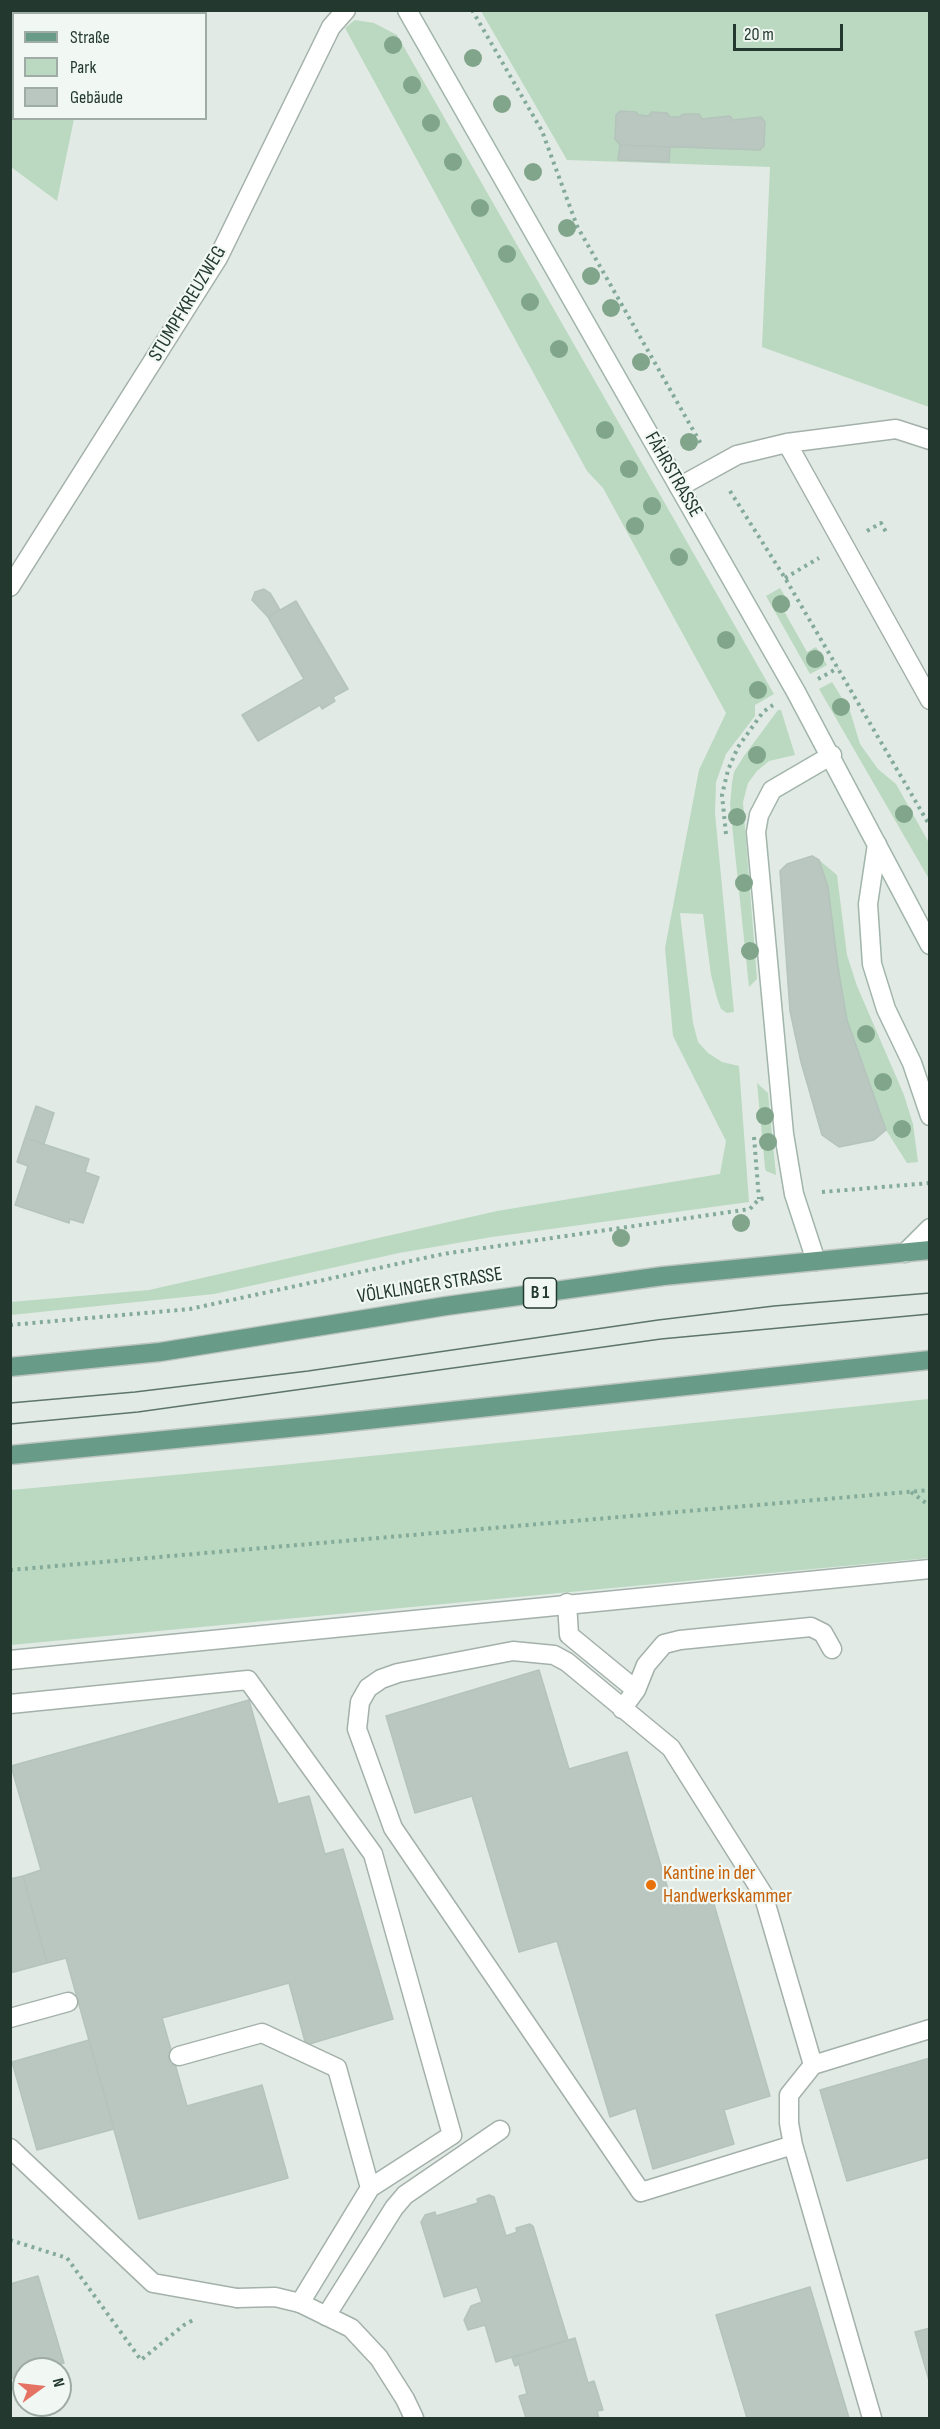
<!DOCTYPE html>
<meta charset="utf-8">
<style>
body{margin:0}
#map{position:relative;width:940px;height:2429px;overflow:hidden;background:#e1eae5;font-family:"Sofia Sans Condensed",sans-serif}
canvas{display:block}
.frame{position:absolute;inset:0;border:12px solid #233930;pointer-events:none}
.legend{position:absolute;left:12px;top:12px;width:195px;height:108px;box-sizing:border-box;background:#f1f7f3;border:2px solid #9faba5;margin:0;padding:8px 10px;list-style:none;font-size:18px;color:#233930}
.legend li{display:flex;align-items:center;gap:12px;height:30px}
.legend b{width:30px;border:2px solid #9faba5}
.north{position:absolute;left:12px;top:2357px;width:60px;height:60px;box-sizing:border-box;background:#f1f7f3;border:2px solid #9faba5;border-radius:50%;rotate:75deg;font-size:16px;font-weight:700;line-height:24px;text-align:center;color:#233930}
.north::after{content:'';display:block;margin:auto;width:21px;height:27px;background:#e57364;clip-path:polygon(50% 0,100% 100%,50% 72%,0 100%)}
.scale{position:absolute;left:733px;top:24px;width:110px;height:27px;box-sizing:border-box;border:3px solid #233930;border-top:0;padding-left:8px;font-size:18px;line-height:21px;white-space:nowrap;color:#233930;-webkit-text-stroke:4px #f1f7f3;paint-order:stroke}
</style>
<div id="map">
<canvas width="940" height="2429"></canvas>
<div class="frame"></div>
<ul class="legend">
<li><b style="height:8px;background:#699c88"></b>Straße</li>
<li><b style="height:16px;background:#bbd9c0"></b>Park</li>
<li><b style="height:16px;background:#b9c7c0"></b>Gebäude</li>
</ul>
<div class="north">N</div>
<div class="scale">20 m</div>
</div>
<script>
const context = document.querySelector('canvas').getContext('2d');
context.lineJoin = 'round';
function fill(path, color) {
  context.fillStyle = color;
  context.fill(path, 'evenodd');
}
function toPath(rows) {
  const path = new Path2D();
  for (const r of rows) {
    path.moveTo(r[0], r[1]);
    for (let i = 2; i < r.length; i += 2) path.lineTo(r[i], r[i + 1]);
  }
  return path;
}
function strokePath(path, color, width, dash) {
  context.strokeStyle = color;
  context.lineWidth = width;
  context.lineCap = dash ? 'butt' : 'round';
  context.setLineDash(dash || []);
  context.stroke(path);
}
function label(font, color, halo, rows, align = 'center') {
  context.font = font + ' "Sofia Sans Condensed",sans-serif';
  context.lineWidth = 4.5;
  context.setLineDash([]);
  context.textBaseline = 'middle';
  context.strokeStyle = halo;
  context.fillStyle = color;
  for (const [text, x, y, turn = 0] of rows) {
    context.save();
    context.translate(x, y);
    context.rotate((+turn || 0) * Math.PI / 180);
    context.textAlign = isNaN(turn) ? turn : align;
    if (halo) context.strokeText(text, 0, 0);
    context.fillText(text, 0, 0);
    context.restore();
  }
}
const green = toPath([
 [11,10,97,11,97,14,14,14,14,118,74,119,57,201,11,167],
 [481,11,929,11,929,407,762,347,770,167,567,160],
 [355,20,374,23,397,35,774,694,755,705,755,716,726,754,716,782,715,813,734,1012,727,1013,721,1009,717,998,711,975,703,914,680,913,693,1023,698,1042,708,1053,722,1062,739,1066,749,1202,492,1237,399,1253,214,1294,11,1315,11,1302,149,1290,497,1211,720,1174,726,1141,673,1036,665,948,699,770,726,713,603,488,587,471,345,28],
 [780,588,791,606,784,611,807,652,816,647,827,665,810,674,766,596],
 [832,682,850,711,860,744,878,769,896,784,929,843,929,879,819,689],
 [778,710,781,710,795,755,769,761,757,771,748,783,743,802,757,979,749,987,730,805,732,783,734,772,744,756],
 [819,860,837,875,847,955,857,986,904,1095,913,1124,918,1162,907,1163,886,1130,847,1020,838,967,828,887],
 [757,1083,768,1093,776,1175,766,1171,765,1168],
 [929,1399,929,1558,11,1645,11,1490,282,1465]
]);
const building = toPath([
 [620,111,636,112,639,115,648,116,652,112,667,113,670,117,679,117,683,114,699,114,702,119,730,116,733,120,761,117,765,122,764,146,760,150,620,145,615,139,616,115,620,111],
 [620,145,670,147,669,162,618,160,620,145],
 [264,589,270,593,280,610,268,617,252,600,255,592,264,589],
 [296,601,348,689,333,697,335,701,322,709,320,705,258,741,242,715,304,679,268,617,296,601],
 [812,856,819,860,828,887,838,967,847,1020,886,1130,874,1140,839,1147,822,1135,801,1062,790,1011,780,871,787,864,812,856],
 [36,1106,54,1113,44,1144,25,1138,36,1106],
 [25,1138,89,1159,85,1172,99,1177,83,1223,70,1219,69,1223,15,1205,28,1166,17,1162,25,1138],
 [539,1670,569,1769,627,1752,673,1906,711,1894,770,2096,724,2110,734,2144,653,2169,636,2108,610,2117,557,1941,519,1952,472,1796,415,1813,386,1716,539,1670],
 [249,1700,278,1804,309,1796,325,1854,343,1849,393,2019,306,2045,289,1983,162,2018,187,2106,262,2085,288,2178,139,2219,66,1958,47,1963,23,1876,41,1870,11,1766,249,1700],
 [23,1876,47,1963,10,1973,10,1879,23,1876],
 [89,2040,114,2129,37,2150,12,2062,89,2040],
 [930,2058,930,2157,847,2181,820,2090,930,2058],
 [489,2195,494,2197,506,2236,517,2232,516,2228,530,2224,533,2226,568,2340,496,2362,485,2325,468,2330,464,2320,471,2306,482,2302,477,2287,444,2297,421,2222,425,2215,435,2212,436,2216,478,2203,477,2199,489,2195],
 [38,2276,64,2363,43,2369,24,2369,24,2375,10,2379,10,2284,38,2276],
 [810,2287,849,2418,747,2418,716,2315,810,2287],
 [930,2328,930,2384,915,2332,930,2328],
 [575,2338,588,2383,594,2381,603,2410,597,2411,599,2418,526,2418,519,2396,527,2394,519,2364,515,2366,512,2358,575,2338]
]);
const path = toPath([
 [472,10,542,131,577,226,701,444],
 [730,491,785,578,930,826],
 [867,531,881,523,886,532],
 [785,578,819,558],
 [818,679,838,668],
 [726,834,722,795,728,770,738,747,763,712,773,705],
 [754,1137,759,1199],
 [822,1192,930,1183],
 [10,1325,190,1309,443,1254,750,1209,759,1199,767,1198],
 [911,1492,930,1506],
 [10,1570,930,1490],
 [10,2240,67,2258,141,2360,184,2325,195,2319]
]);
const lane = toPath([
 [787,443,930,700],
 [679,487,737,455,787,443,896,429,930,440],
 [567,1603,569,1635,636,1690],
 [10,1704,248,1680,373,1854,452,2135,370,2188,300,2303],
 [622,1709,636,1690,646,1665,664,1644,680,1640,811,1627,823,1633,832,1649],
 [10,2018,68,2002],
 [179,2056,262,2033,337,2068,370,2188],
 [793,2145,641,2192,393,1828,357,1729,360,1702,368,1688,381,1679,398,1673,513,1651,554,1655,567,1662,671,1748,763,1894,813,2065],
 [10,2148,153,2283,237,2298],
 [326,2316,394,2208,405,2195,500,2130],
 [872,2418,793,2145,789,2123,789,2095,813,2065,930,2029]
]);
const street = toPath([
 [10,587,218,258,331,27,346,10],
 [10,1660,930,1569],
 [237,2298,275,2297,300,2303,351,2328,379,2358,405,2399,414,2418]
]);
const secondary = toPath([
 [407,10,796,692,930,945],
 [877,844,868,904,872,964,886,1009,912,1063,930,1116],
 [905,1253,930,1228],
 [816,1261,794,1194,784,1134,756,832,759,815,772,790,832,755]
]);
const primary = toPath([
 [10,1367,160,1352,446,1306,663,1276,930,1250],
 [10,1455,320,1425,930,1360]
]);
const tram = toPath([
 [10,1403,135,1392,308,1371,658,1320,774,1306,930,1293],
 [10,1424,138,1412,661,1339,930,1314]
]);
const trees = [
 [393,45],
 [473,58],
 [412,85],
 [502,104],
 [431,123],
 [453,162],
 [533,172],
 [480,208],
 [567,228],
 [507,254],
 [591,276],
 [530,302],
 [611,308],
 [559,349],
 [641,362],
 [605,430],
 [689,442],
 [629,469],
 [652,506],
 [635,526],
 [679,557],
 [781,604],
 [726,640],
 [815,659],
 [758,690],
 [841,707],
 [757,755],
 [904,814],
 [737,817],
 [744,883],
 [750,951],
 [866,1034],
 [883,1082],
 [765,1116],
 [902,1129],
 [768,1142],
 [741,1223],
 [621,1238]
];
const markers = [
 [651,1885,6,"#e8710a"]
];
const shields = [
 [540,1293,33]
];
const shieldNames = [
 ["B 1",540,1293]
];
const streetNames = [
 ["STUMPFKREUZWEG",188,304,-59],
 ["FÄHRSTRASSE",673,475,60],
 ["VÖLKLINGER STRASSE",430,1286,-9]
];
const foodNames = [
 ["Kantine in der",663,1874],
 ["Handwerkskammer",663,1897]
];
fill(green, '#bbd9c0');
fill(building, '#b9c7c0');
strokePath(building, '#b4c3bb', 1.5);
strokePath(lane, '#a4b1ab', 21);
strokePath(street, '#a4b1ab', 21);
strokePath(secondary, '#a1b5ab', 21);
strokePath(primary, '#bdc4c1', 21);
strokePath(path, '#84ab9a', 4, [3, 4.5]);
strokePath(lane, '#fff', 18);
strokePath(street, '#fff', 18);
strokePath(secondary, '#fff', 18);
strokePath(primary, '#699c88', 18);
strokePath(tram, '#5d756b', 1.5);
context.fillStyle = '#80a58a';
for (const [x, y] of trees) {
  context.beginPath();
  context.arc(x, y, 9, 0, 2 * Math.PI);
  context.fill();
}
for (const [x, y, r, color] of markers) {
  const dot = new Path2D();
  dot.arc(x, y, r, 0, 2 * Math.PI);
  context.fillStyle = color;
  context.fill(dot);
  strokePath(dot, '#f1f7f3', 2);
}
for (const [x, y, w] of shields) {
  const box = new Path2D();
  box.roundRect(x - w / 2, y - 15, w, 30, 4.5);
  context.fillStyle = '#f1f7f3';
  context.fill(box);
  strokePath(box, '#233930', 1.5);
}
label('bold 18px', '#233930', null, shieldNames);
label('20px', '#233930', '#f1f7f3', streetNames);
label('20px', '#c56008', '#f1f7f3', foodNames, 'left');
</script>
